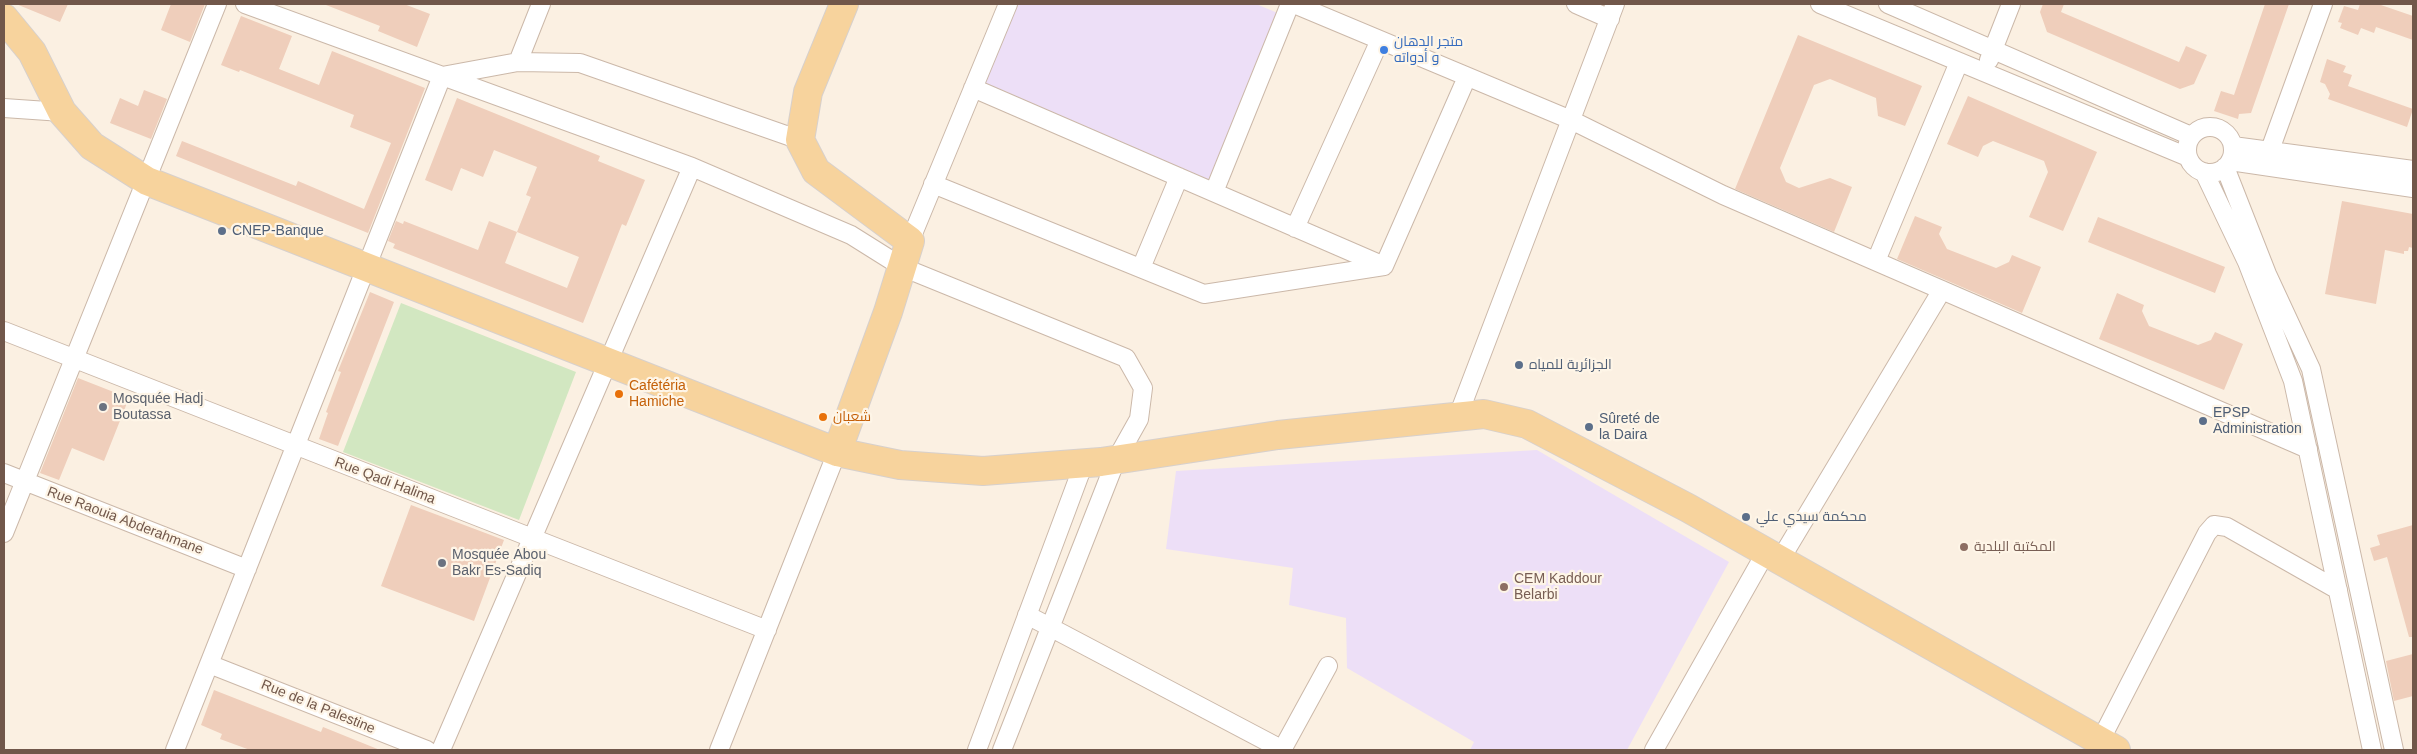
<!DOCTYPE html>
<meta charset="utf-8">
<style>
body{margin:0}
#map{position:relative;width:2417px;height:754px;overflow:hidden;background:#fbf0e2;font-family:Helvetica,sans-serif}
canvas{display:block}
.frame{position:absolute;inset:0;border:5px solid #71574a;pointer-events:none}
</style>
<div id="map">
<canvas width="2417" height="754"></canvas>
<div class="frame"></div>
</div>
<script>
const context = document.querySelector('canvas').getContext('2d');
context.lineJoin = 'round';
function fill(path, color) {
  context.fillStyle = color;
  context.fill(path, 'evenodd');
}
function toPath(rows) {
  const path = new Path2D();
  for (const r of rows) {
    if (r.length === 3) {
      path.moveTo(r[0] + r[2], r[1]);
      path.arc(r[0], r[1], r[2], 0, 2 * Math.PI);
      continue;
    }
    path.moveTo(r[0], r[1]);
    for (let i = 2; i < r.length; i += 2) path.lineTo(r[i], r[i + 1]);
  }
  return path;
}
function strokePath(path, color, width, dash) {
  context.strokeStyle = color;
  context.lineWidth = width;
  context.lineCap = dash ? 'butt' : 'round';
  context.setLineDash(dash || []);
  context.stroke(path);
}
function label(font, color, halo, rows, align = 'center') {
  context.font = font + ' Helvetica,Cairo,sans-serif';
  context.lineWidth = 4.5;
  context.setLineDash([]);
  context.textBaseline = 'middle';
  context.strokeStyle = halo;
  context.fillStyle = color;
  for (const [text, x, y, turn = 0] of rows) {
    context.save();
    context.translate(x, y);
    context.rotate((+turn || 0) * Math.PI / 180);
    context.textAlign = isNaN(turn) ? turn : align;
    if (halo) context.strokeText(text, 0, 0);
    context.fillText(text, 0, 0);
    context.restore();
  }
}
const education = toPath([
 [1013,4,1256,4,1285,16,1214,192,973,88],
 [1537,450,1729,562,1627,750,1470,750,1474,742,1347,668,1346,618,1289,605,1293,568,1166,549,1176,471]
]);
const green = toPath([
 [401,303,576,372,519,520,343,452]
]);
const building = toPath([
 [16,4,68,4,60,22],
 [171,4,205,4,190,42,161,30],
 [404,4,430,14,417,47,378,31,380,26,326,5],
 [2043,4,2064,4,2061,12,2179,62,2186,46,2207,55,2194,84,2180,89,2047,32,2040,12],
 [2265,4,2289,4,2251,113,2239,114,2238,119,2214,111,2221,91,2234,95],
 [2360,4,2378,4,2413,16,2413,40,2376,27,2374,33,2361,28,2358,35,2340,28,2342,23,2338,22,2344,6,2358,10],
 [241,16,292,36,279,69,319,85,332,51,425,88,368,233,176,156,182,141,296,186,298,181,364,209,391,143,350,127,354,115,240,70,239,72,221,65],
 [1798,35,1922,86,1905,126,1878,116,1876,98,1830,79,1814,85,1780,168,1786,182,1799,188,1830,178,1852,187,1834,232,1735,189],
 [2327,59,2346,66,2343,72,2352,75,2348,86,2413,109,2407,127,2328,99,2330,94,2325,84,2320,82],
 [144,90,167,99,151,139,110,123,120,98,138,106],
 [1968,96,2097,152,2063,231,2029,217,2048,172,2044,161,1993,141,1983,146,1978,157,1947,144],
 [457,98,600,156,598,161,645,180,626,226,622,224,583,323,393,248,395,244,388,241,396,221,403,224,404,221,478,250,489,221,517,232,531,197,526,195,537,167,494,150,483,177,461,168,452,191,425,180],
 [517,232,579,257,567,288,505,263],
 [2342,201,2413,214,2413,248,2409,247,2408,251,2404,251,2404,254,2385,250,2376,304,2325,294],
 [1915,216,1942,227,1939,234,1947,249,1996,268,2009,262,2012,255,2041,267,2022,313,1897,259],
 [2098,217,2225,267,2215,293,2088,242],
 [370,292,394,302,338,446,319,439,328,413,326,412,341,372,338,371],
 [2117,293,2144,305,2142,311,2149,326,2198,345,2211,340,2215,332,2243,344,2224,390,2099,339],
 [78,378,129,398,104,461,72,448,59,480,40,473],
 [411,505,504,540,474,621,381,586],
 [2413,525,2413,637,2409,637,2387,557,2374,561,2370,548,2380,545,2377,535],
 [2413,654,2413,696,2394,701,2386,661],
 [214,690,321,732,323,727,380,750,250,750,220,739,222,734,201,725]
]);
const street = toPath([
 [245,4,692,167,851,235,902,267,1126,358,1143,388,1139,419,1116,460,1002,750],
 [1294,4,1571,120,1723,195,2308,449],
 [1576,4,1610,19],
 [1820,4,2188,157],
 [1888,4,2191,136],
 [1989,60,2011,4],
 [518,62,541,4],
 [973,88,1384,266,1467,77],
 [4,108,62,112],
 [2210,150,23],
 [2233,146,2413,170],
 [2230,161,2413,188],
 [2266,161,2323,4],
 [2225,167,2267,274,2311,369,2394,750],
 [2204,172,2247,262,2293,381,2372,750],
 [933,184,1204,294,1384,266],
 [1214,192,1290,4],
 [1295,228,1380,40],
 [910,241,1008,4],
 [1876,261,1959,62],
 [1141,268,1179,177],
 [4,331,767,630],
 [1458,416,1615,4],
 [4,473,247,569],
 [4,533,217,4],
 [1780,560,1942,290],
 [1027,615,1283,750],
 [209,664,427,750],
 [2096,749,2207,533,2214,525,2227,527,2338,590],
 [175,750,442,76,518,62,580,63,800,140],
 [441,750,692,167],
 [719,750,837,452],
 [977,750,1084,463],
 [1282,750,1328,666],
 [1654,750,1766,552]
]);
const primary = toPath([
 [4,18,32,52,62,112,92,146,147,181,837,452,900,465,983,471,1101,462,1278,435,1484,414,1527,424,1688,508,2116,750],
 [837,452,888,312,910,241,816,171,800,140,808,92,844,4]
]);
const markers = [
 [1384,50,5,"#3f7fe0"],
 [222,231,5,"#5c6f8a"],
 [1519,365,5,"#5c6f8a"],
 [619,394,5,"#e8710a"],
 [103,407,5,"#6b7280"],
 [823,417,5,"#e8710a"],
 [2203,421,5,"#5c6f8a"],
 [1589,427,5,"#5c6f8a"],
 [1746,517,5,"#5c6f8a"],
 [1964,547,5,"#8d6e63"],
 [442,563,5,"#6b7280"],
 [1504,587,5,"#8d6e63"]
];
const shopNames = [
 ["متجر الدهان",1394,42],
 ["و أدواته",1394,58]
];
const serviceNames = [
 ["CNEP-Banque",232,231],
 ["الجزائرية للمياه",1529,365],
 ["EPSP",2213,413],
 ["Administration",2213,429],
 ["Sûreté de",1599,419],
 ["la Daira",1599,435],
 ["محكمة سيدي علي",1756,517]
];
const foodNames = [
 ["Cafétéria",629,386],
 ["Hamiche",629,402],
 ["شعبان",833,417]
];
const worshipNames = [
 ["Mosquée Hadj",113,399],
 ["Boutassa",113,415],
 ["Mosquée Abou",452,555],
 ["Bakr Es-Sadiq",452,571]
];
const streetNames = [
 ["Rue Qadi Halima",385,481,21],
 ["Rue Raouia Abderahmane",125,521,21],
 ["Rue de la Palestine",318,707,22]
];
const educationNames = [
 ["المكتبة البلدية",1974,547],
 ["CEM Kaddour",1514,579],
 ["Belarbi",1514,595]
];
fill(education, '#eddff7');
fill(green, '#d2e7c1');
fill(building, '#efcebb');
strokePath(street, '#cbb8a9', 20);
strokePath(primary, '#d7d0cc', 30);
strokePath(street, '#fff', 18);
strokePath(primary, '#f7d39d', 28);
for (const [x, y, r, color] of markers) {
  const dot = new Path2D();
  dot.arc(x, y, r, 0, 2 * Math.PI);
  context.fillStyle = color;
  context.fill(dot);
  strokePath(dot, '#fef5e7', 2);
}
label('14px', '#366cbe', '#fef5e7', shopNames, 'left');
label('14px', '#4e5e75', '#fef5e7', serviceNames, 'left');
label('14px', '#c56008', '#fef5e7', foodNames, 'left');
label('14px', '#5b616d', '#fef5e7', worshipNames, 'left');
label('14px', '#71574a', '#fef5e7', streetNames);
label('14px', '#785e54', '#fef5e7', educationNames, 'left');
</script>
